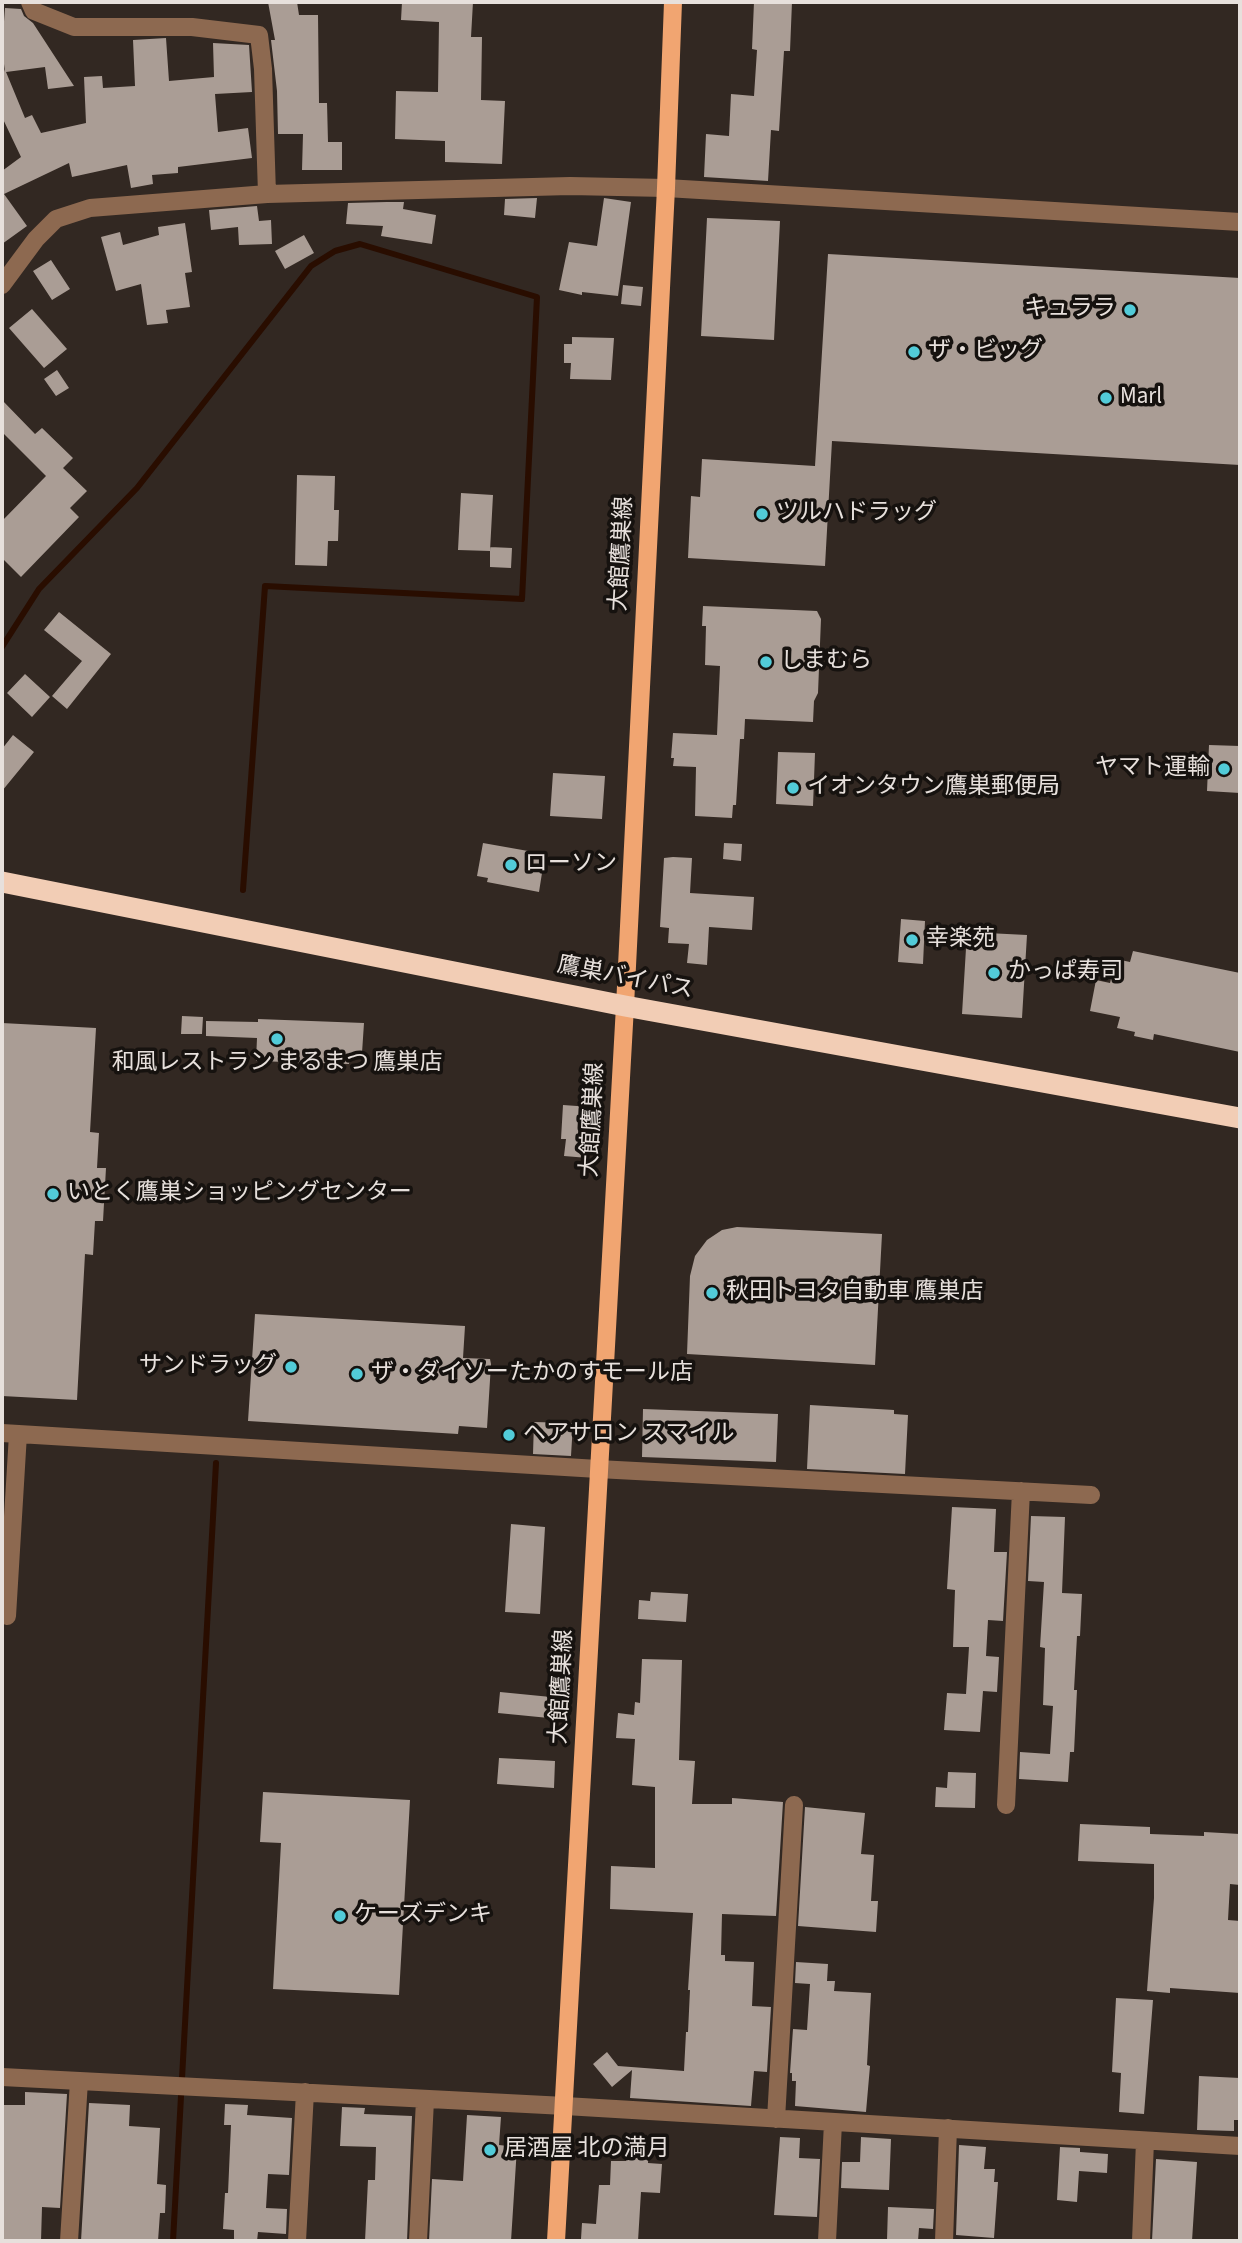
<!DOCTYPE html>
<meta charset="utf-8">
<style>
body{margin:0}
#map{position:relative;width:1242px;height:2243px;overflow:hidden;background:#322822;font-family:"Source Sans 3",sans-serif}
canvas{display:block}
.frame{position:absolute;inset:0;border:4px solid #e7e0dc;pointer-events:none}
</style>
<div id="map">
<canvas width="1242" height="2243"></canvas>
<div class="frame"></div>
</div>
<script>
const context = document.querySelector('canvas').getContext('2d');
context.lineJoin = 'round';
function toPath(rows) {
  const path = new Path2D();
  for (const r of rows) {
    path.moveTo(r[0], r[1]);
    for (let i = 2; i < r.length; i += 2) path.lineTo(r[i], r[i + 1]);
  }
  return path;
}
function strokePath(path, color, width, dash) {
  context.strokeStyle = color;
  context.lineWidth = width;
  context.lineCap = dash ? 'butt' : 'round';
  context.setLineDash(dash || []);
  context.stroke(path);
}
function fill(path, color) {
  context.fillStyle = color;
  context.fill(path, 'evenodd');
}
function label(font, color, halo, rows, align = 'center') {
  context.font = font + ' "Source Sans 3","Noto Sans JP",sans-serif';
  context.lineWidth = 7;
  context.setLineDash([]);
  context.textBaseline = 'middle';
  context.strokeStyle = halo;
  context.fillStyle = color;
  for (const [text, x, y, turn = 0] of rows) {
    context.save();
    context.translate(x, y);
    context.rotate((+turn || 0) * Math.PI / 180);
    context.textAlign = isNaN(turn) ? turn : align;
    if (halo) context.strokeText(text, 0, 0);
    context.fillText(text, 0, 0);
    context.restore();
  }
}
const stream = toPath([
 [2,647,39,589,137,488,311,266,335,251,360,244,537,297,522,599,265,586,243,890],
 [173,2241,216,1463]
]);
const building = toPath([
 [268,2,297,2,299,15,318,15,319,103,327,103,328,142,342,142,342,170,302,170,303,134,278,134,277,91,271,40,275,40],
 [402,2,473,2,471,37,482,37,481,100,505,101,502,164,445,162,445,141,395,139,396,91,438,92,439,22,401,20],
 [754,2,792,2,790,51,784,51,779,131,771,130,768,181,704,177,706,134,729,136,731,94,754,96,757,50,752,49],
 [5,8,21,9,24,16,33,23,74,86,48,89,45,67,6,72,25,118,32,115,41,133,86,123,84,77,102,76,103,88,135,86,133,40,166,38,169,81,214,77,213,43,249,45,252,92,215,94,218,132,248,128,252,158,178,167,178,173,152,175,153,184,131,188,127,165,72,177,69,163,4,194,27,226,2,244,2,171,21,157,2,117,2,63,5,72,2,48],
 [537,198,535,218,504,215,505,199],
 [604,198,631,202,618,296,582,292,582,295,559,290,569,242,597,246],
 [387,202,404,202,403,209,436,215,432,244,381,236,383,226,346,224,348,203],
 [257,206,259,221,271,220,272,244,239,245,238,227,211,230,209,210],
 [707,218,780,221,774,340,701,336],
 [185,223,192,272,185,273,190,307,166,310,168,323,147,325,141,284,116,291,101,237,120,232,123,245,159,235,158,227],
 [304,235,314,253,285,269,275,251],
 [828,254,1240,278,1240,465,832,441,825,566,688,558,691,496,700,497,702,459,815,466],
 [51,260,70,289,52,300,33,271],
 [623,285,643,287,641,306,621,304],
 [32,309,67,349,44,368,9,328],
 [572,337,614,338,611,380,570,379,571,363,564,363,564,344,572,344],
 [57,370,69,388,56,396,44,379],
 [2,400,35,434,42,428,73,458,63,468,87,491,70,508,79,517,21,577,2,558,2,521,46,476,2,432],
 [297,475,335,476,334,510,339,510,338,541,328,541,327,566,295,565],
 [461,493,493,495,490,551,458,550],
 [490,547,512,548,511,568,490,567],
 [703,606,817,611,821,619,818,693,814,701,813,722,745,719,744,739,740,739,736,805,733,805,732,818,695,816,696,767,673,766,674,758,671,758,673,733,717,735,720,666,705,665,706,626,702,626],
 [59,612,111,654,67,709,52,696,82,661,44,630],
 [25,674,50,697,32,717,7,693],
 [13,735,34,752,2,791,2,749],
 [1209,745,1240,746,1240,793,1207,791],
 [778,752,815,753,813,806,776,804],
 [553,773,605,776,602,819,550,816],
 [483,843,545,854,539,892,487,882,488,878,477,876],
 [724,843,742,844,741,861,723,859],
 [673,857,692,858,690,893,754,897,752,930,709,927,707,965,687,963,689,944,668,943,669,928,660,927,664,858],
 [901,919,925,921,923,964,898,962],
 [967,932,1027,935,1022,1018,962,1014],
 [1133,951,1240,973,1240,1052,1154,1034,1153,1040,1134,1036,1135,1032,1117,1028,1120,1017,1090,1011,1096,980,1110,983,1116,959,1130,962],
 [182,1016,203,1017,202,1034,181,1034],
 [258,1019,364,1023,362,1053,350,1053,349,1064,256,1061,257,1038,206,1036,206,1021,258,1022],
 [2,1023,96,1028,90,1132,99,1133,97,1168,106,1168,103,1221,95,1221,93,1255,85,1254,77,1400,2,1396],
 [563,1105,591,1107,588,1158,564,1156,566,1139,561,1139],
 [737,1227,882,1234,875,1365,687,1354,690,1276,695,1256,707,1240,722,1230],
 [255,1314,465,1326,463,1358,490,1359,491,1364,487,1428,459,1426,458,1434,248,1421],
 [810,1405,894,1410,894,1414,908,1415,905,1474,807,1469],
 [643,1409,778,1414,776,1462,642,1457],
 [534,1422,573,1423,571,1456,533,1454],
 [952,1507,996,1509,994,1552,1007,1552,1003,1621,988,1620,986,1656,999,1657,997,1692,983,1691,980,1732,944,1730,947,1693,966,1694,969,1647,953,1647,955,1590,947,1589],
 [1031,1516,1065,1517,1062,1593,1082,1594,1080,1636,1077,1636,1074,1690,1077,1690,1074,1752,1070,1752,1068,1782,1019,1779,1020,1752,1050,1754,1053,1706,1043,1705,1045,1648,1040,1647,1044,1582,1028,1581],
 [511,1524,545,1527,540,1614,505,1612],
 [651,1592,688,1594,686,1622,638,1619,639,1600,650,1601],
 [642,1659,682,1660,679,1760,695,1761,692,1804,732,1804,732,1798,783,1802,776,1916,722,1914,721,1955,725,1955,725,1961,754,1962,752,2006,771,2007,767,2072,754,2071,751,2106,630,2098,632,2070,612,2087,593,2064,607,2052,618,2066,684,2071,686,2032,688,2032,690,1990,688,1990,693,1913,610,1909,611,1866,655,1868,655,1787,632,1785,635,1739,616,1738,618,1713,634,1715,635,1702,640,1703],
 [500,1692,561,1698,559,1719,498,1713],
 [499,1758,555,1761,554,1788,497,1784],
 [948,1772,976,1773,975,1808,935,1807,936,1787,947,1788],
 [263,1792,410,1800,399,1995,273,1989,281,1843,260,1842],
 [805,1807,865,1813,861,1854,874,1855,871,1901,878,1901,876,1932,798,1926],
 [1080,1824,1150,1827,1150,1834,1204,1836,1204,1832,1240,1834,1240,1885,1230,1884,1228,1920,1240,1921,1240,1993,1170,1988,1170,1993,1147,1991,1154,1898,1154,1864,1078,1861],
 [796,1962,828,1964,827,1981,835,1981,834,1991,871,1993,867,2065,870,2066,866,2112,795,2106,796,2081,792,2081,792,2073,790,2073,793,2029,807,2030,810,1984,795,1983],
 [1116,1998,1153,2000,1144,2114,1119,2112,1121,2073,1112,2072],
 [1199,2076,1240,2078,1240,2120,1234,2120,1234,2131,1197,2130],
 [25,2092,67,2094,60,2208,42,2207,41,2241,2,2240,2,2105,25,2105],
 [89,2103,130,2105,129,2126,160,2128,157,2184,166,2185,165,2213,160,2213,158,2241,81,2241],
 [225,2104,248,2105,247,2115,292,2118,289,2175,268,2174,266,2208,287,2209,286,2234,258,2232,257,2241,234,2241,234,2230,223,2229,225,2193,228,2193,231,2125,224,2125],
 [342,2107,365,2108,364,2114,412,2116,407,2241,365,2241,368,2180,375,2180,376,2147,340,2146],
 [467,2115,501,2117,499,2145,517,2147,511,2241,429,2241,432,2179,463,2181],
 [780,2137,800,2138,799,2158,820,2159,817,2217,774,2215],
 [861,2137,891,2139,889,2190,841,2188,842,2162,860,2162],
 [627,2143,649,2144,648,2163,662,2164,660,2193,641,2192,638,2241,581,2239,582,2223,596,2224,599,2185,610,2185,611,2161,626,2161],
 [959,2145,986,2147,984,2169,995,2169,994,2182,998,2182,994,2238,956,2235],
 [1060,2147,1080,2148,1080,2152,1108,2154,1107,2173,1079,2171,1077,2202,1057,2200],
 [1156,2159,1197,2162,1192,2241,1152,2241],
 [888,2207,934,2209,933,2229,919,2228,918,2241,887,2240]
]);
const minor = toPath([
 [30,2,34,11,74,27,192,27,259,35,263,69,267,194],
 [2,285,36,239,56,219,90,208,267,194,570,186,666,188,1240,222],
 [2,1433,598,1469,1091,1495],
 [7,1616,18,1434],
 [1006,1805,1021,1491],
 [2,2077,565,2106,1240,2146],
 [776,2119,794,1805],
 [69,2241,79,2081],
 [297,2241,305,2092],
 [418,2241,425,2100],
 [827,2241,833,2123],
 [944,2241,948,2128],
 [1141,2241,1145,2141]
]);
const major = toPath([
 [556,2241,625,1006,666,188,673,2]
]);
const highway = toPath([
 [2,882,625,1006,1240,1118]
]);
const markers = [
 [1130,310,7,"#52cbd8"],
 [914,352,7,"#52cbd8"],
 [1106,398,7,"#52cbd8"],
 [762,514,7,"#52cbd8"],
 [766,662,7,"#52cbd8"],
 [1224,769,7,"#52cbd8"],
 [793,788,7,"#52cbd8"],
 [511,865,7,"#52cbd8"],
 [912,940,7,"#52cbd8"],
 [994,973,7,"#52cbd8"],
 [277,1039,7,"#52cbd8"],
 [53,1194,7,"#52cbd8"],
 [712,1293,7,"#52cbd8"],
 [291,1367,7,"#52cbd8"],
 [357,1374,7,"#52cbd8"],
 [509,1435,7,"#52cbd8"],
 [340,1916,7,"#52cbd8"],
 [490,2150,7,"#52cbd8"]
];
const poiNames = [
 ["キュララ",1116,310,"right"],
 ["ザ・ビッグ",928,352],
 ["Marl",1120,398],
 ["ツルハドラッグ",776,514],
 ["しまむら",780,662],
 ["ヤマト運輸",1210,769,"right"],
 ["イオンタウン鷹巣郵便局",807,788],
 ["ローソン",525,865],
 ["幸楽苑",926,940],
 ["かっぱ寿司",1008,973],
 ["和風レストラン まるまつ 鷹巣店",277,1064,"center"],
 ["いとく鷹巣ショッピングセンター",67,1194],
 ["秋田トヨタ自動車 鷹巣店",726,1293],
 ["サンドラッグ",277,1367,"right"],
 ["ザ・ダイソーたかのすモール店",371,1374],
 ["ヘアサロン スマイル",523,1435],
 ["ケーズデンキ",354,1916],
 ["居酒屋 北の満月",504,2150]
];
const streetNames = [
 ["大館鷹巣線",623,554,-87],
 ["鷹巣バイパス",625,979,11],
 ["大館鷹巣線",594,1120,-87],
 ["大館鷹巣線",563,1687,-87]
];
strokePath(stream, '#290d00', 6);
fill(building, '#aa9d95');
strokePath(minor, '#8d6950', 18);
strokePath(major, '#f1a571', 18);
strokePath(highway, '#f2cdb5', 21);
for (const [x, y, r, color] of markers) {
  const dot = new Path2D();
  dot.arc(x, y, r, 0, 2 * Math.PI);
  context.fillStyle = color;
  context.fill(dot);
  strokePath(dot, '#16120f', 2.5);
}
label('23px', '#e7e0dc', '#16120f', poiNames, 'left');
label('23px', '#e7e0dc', '#16120f', streetNames);
</script>
